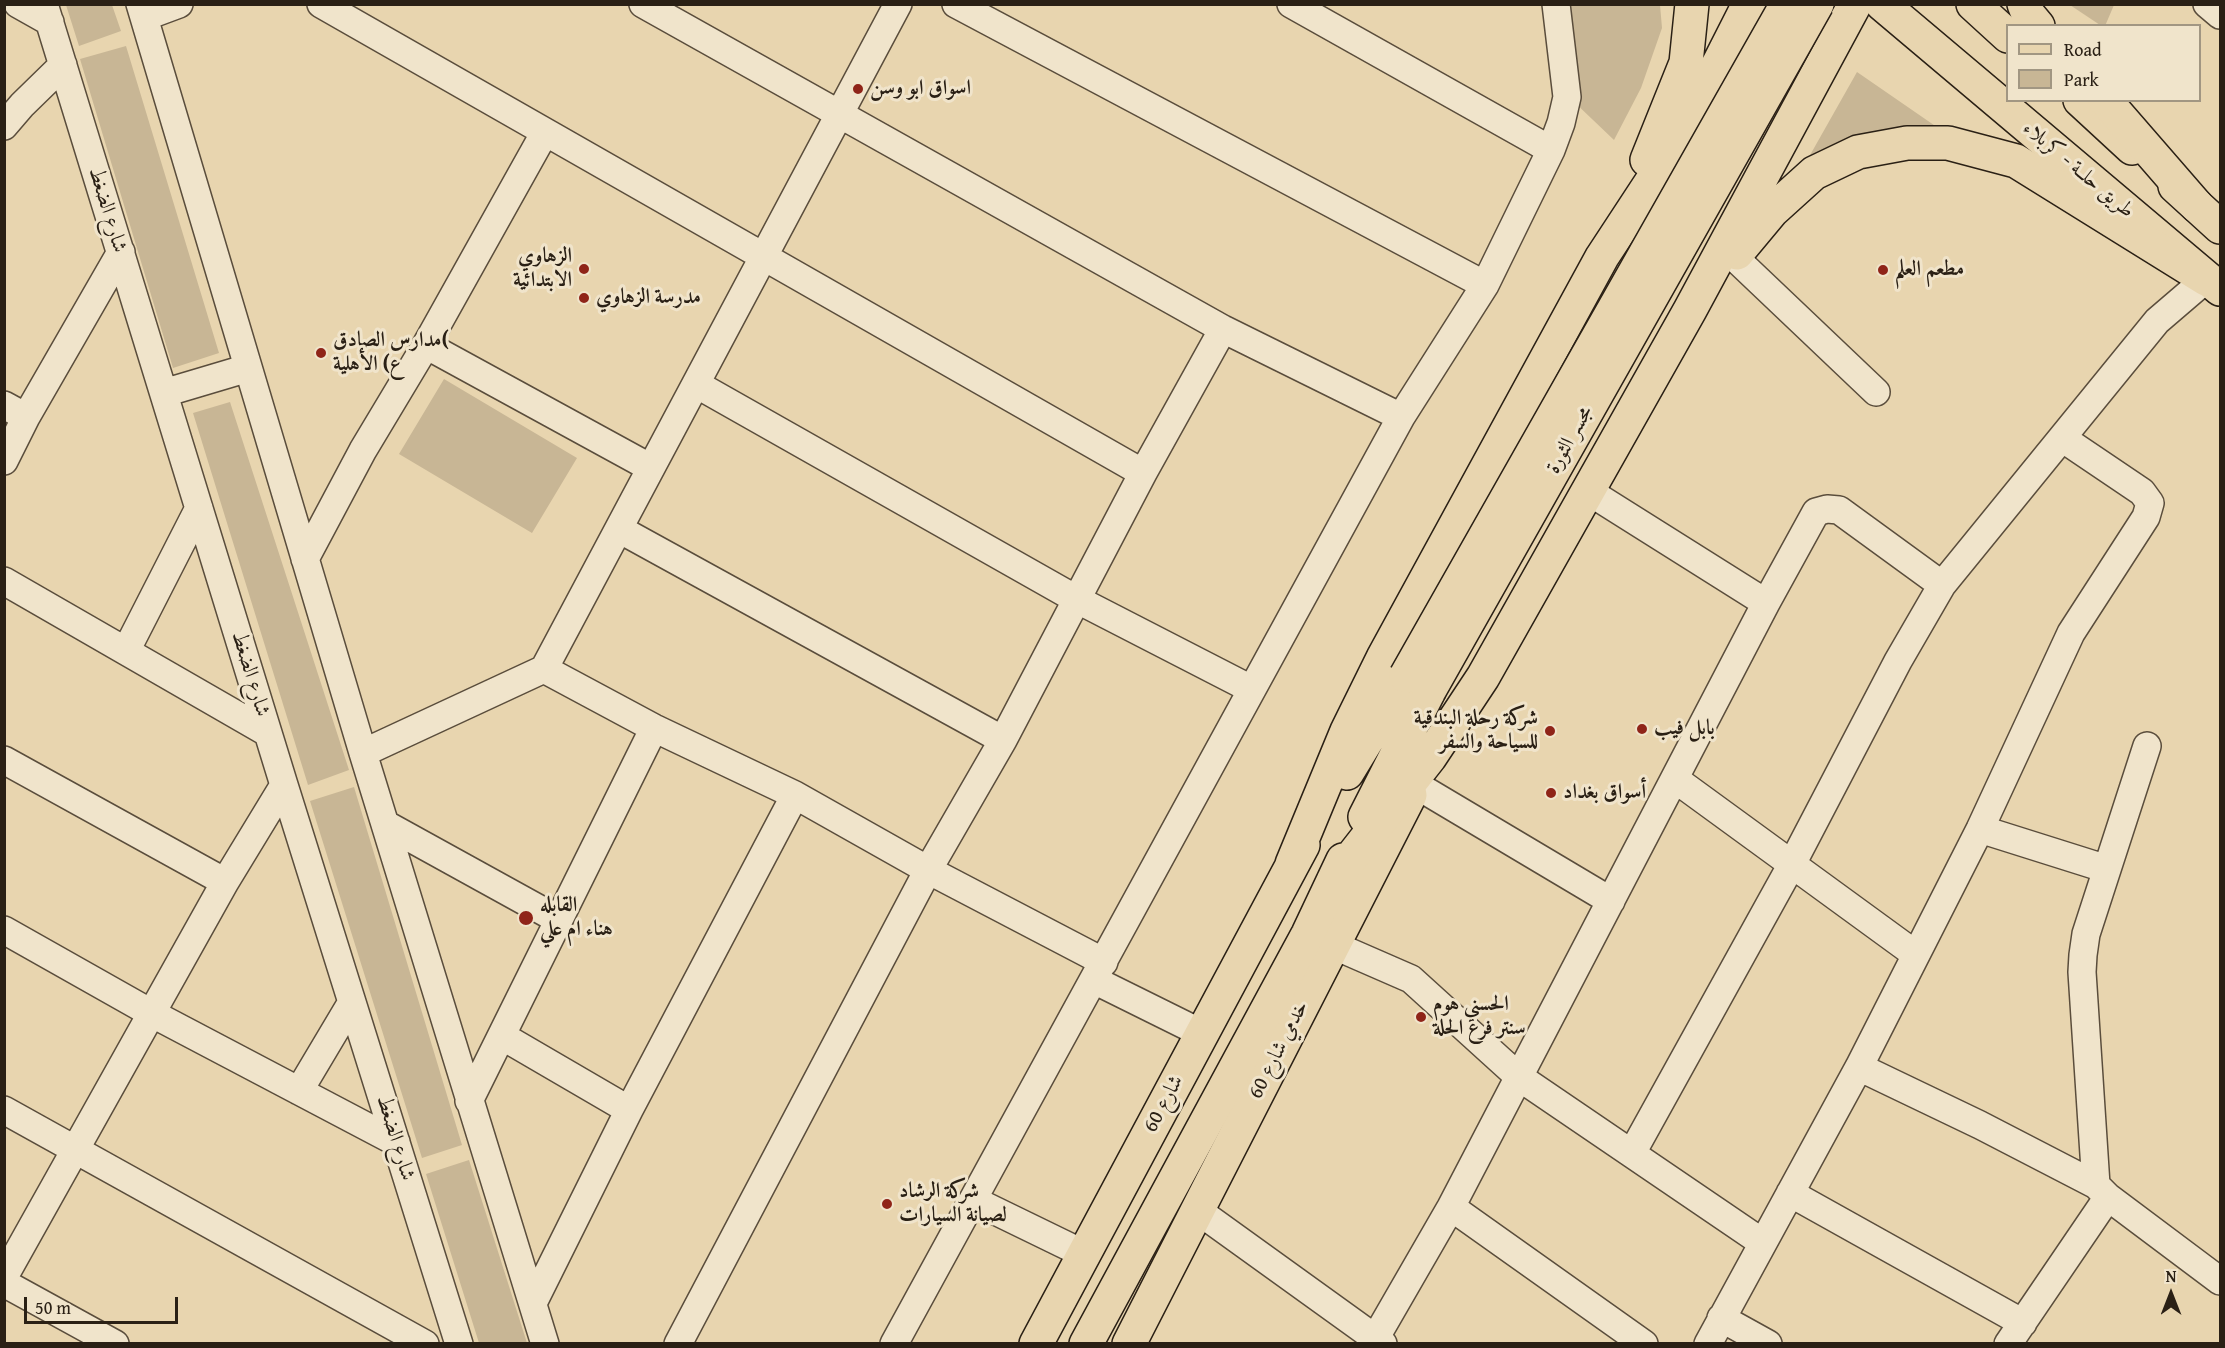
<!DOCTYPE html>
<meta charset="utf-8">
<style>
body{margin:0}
#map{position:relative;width:2225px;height:1348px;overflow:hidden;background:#e8d5af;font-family:"Gentium Book Plus",serif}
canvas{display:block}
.frame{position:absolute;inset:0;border:6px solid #2a2015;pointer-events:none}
.legend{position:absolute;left:2006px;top:24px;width:195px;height:78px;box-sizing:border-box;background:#f0e4cb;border:2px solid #a19682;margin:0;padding:8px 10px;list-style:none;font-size:18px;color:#2a2015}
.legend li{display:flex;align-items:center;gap:12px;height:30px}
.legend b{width:30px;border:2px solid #a19682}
.north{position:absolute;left:2141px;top:1264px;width:60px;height:60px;-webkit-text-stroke:4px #f0e4cb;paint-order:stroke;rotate:0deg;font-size:16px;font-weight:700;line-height:24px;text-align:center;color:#2a2015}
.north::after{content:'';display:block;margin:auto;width:21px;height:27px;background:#2a2015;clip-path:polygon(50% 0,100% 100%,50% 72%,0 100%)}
.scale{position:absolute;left:24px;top:1297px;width:154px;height:27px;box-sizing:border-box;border:3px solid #2a2015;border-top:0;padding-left:8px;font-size:18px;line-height:21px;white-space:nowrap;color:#2a2015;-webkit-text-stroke:4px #f0e4cb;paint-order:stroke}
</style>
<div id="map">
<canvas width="2225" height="1348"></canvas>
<div class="frame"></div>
<ul class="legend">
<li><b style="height:8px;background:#e8d5af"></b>Road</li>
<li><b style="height:16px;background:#c8b695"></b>Park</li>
</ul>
<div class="north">N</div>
<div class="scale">50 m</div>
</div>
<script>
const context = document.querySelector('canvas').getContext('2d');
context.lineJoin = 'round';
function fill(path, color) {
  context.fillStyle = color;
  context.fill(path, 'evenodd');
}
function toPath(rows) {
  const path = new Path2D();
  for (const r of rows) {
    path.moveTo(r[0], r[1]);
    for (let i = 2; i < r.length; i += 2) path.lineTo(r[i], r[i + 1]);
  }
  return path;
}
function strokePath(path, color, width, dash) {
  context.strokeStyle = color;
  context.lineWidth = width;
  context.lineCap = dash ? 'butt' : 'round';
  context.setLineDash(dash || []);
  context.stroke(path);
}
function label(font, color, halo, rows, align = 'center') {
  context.font = font + ' "Gentium Book Plus",Amiri,serif';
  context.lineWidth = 6;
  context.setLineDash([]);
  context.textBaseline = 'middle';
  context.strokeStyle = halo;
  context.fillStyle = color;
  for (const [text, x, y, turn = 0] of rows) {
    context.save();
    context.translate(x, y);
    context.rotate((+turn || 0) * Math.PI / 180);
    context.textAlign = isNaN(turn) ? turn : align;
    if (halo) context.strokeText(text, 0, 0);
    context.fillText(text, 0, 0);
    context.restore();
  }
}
const green = toPath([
 [66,5,112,5,121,31,79,46],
 [1560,5,1660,5,1662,28,1641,88,1614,140,1571,99],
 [2070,5,2114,5,2105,26,2100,25],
 [126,46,219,353,173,368,80,59],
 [1857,72,1944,132,1805,164],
 [444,379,577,458,532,533,399,454],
 [230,402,349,770,308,785,193,413],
 [354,787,462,1145,422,1158,310,801],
 [469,1160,527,1343,479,1343,426,1174]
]);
const minor = toPath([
 [18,4,50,22],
 [44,4,284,785,459,1344],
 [140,4,363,753,545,1344],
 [321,4,1143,473],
 [643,4,1223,329,1401,417],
 [956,4,1485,285],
 [1291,4,1551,150],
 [2207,4,2220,15],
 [144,17,179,4],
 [4,126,22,105,63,65],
 [1734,257,1876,392],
 [426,345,651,468],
 [696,384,1076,599,1251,689],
 [164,393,248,368],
 [4,405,26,417],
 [4,461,26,417,121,252],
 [1588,491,1766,603],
 [619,529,1003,740],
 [305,559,363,450,426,345,545,132],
 [4,581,268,733],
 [126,651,199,508],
 [544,669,654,728,795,795,928,870,1104,962],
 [363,753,544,669,898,4],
 [4,760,225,882],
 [1675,779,1915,954],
 [1416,785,1611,901],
 [385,824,559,920],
 [1980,829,2107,869],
 [4,930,151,1013,396,1142],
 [1333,945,1411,979,1519,1077,1763,1243],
 [1094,980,1201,1033],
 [502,1036,629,1110],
 [1859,1067,1980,1125,2096,1185,2108,1197,2220,1281],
 [299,1091,352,1002],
 [469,1101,654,728],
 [4,1110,425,1344],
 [1632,1153,1792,864,1898,661,1942,585,2157,321,2206,279],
 [2096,1185,2082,972,2083,955,2086,934,2147,746],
 [1790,1193,2023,1323],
 [973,1200,1084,1254],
 [1451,1207,1644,1344],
 [1197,1210,1383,1344],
 [4,1277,225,882,284,785],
 [4,1283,115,1344],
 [533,1303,629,1110,795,795],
 [1721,1318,1768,1344],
 [678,1344,928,870,1003,740,1143,473,1223,329],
 [894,1344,1401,417,1485,285,1551,150,1561,123,1567,97,1556,4],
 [1372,1344,1451,1207,1766,603,1816,512,1827,509,1839,510,1942,585],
 [1708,1344,1859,1067,1980,829,2071,633,2146,517,2150,503,2142,492,2062,438],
 [2008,1344,2108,1197]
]);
const major = toPath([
 [1882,4,2220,289],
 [1973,4,2008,36],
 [2080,100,2132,148],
 [2175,186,2220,227],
 [1129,1344,1410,795]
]);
const highway = toPath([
 [2024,4,2028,14,2038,26],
 [2105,100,2197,206],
 [1647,160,1686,63,1692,4],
 [1737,253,1772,211,1814,173,1858,152,1907,143,1948,143,2016,161,2206,279],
 [1347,773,1406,676],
 [1365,817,1429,691],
 [1292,864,1347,731,1383,658,1602,257,1684,132,1749,4],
 [1333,881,1430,757,1483,677,1690,310,1855,4],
 [1036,1344,1303,845],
 [1086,1344,1308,934,1343,860]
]);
const highwayBridge = toPath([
 [1406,676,1787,4],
 [1429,691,1817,4]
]);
const markers = [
 [858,89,6,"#8f2418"],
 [584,269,6,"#8f2418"],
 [1883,270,6,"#8f2418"],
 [584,298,6,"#8f2418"],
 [321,353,6,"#8f2418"],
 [1642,729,6,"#8f2418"],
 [1550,731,6,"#8f2418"],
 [1551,793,6,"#8f2418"],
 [526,918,8,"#8f2418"],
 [1421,1017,6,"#8f2418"],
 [887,1204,6,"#8f2418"]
];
const poiNames = [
 ["اسواق ابو وسن",870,89],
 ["الزهاوي",572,257,"right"],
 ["الابتدائية",572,281,"right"],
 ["مطعم العلم",1895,270],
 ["مدرسة الزهاوي",596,298],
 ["مدارس الصادق(",333,341],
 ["ع) الأهلية",333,365],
 ["شركة رحلة البندقية",1538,719,"right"],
 ["للسياحة والسفر",1538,743,"right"],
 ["بابل فيب",1654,729],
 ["أسواق بغداد",1563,793],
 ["القابله",540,906],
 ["هناء ام علي",540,930],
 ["الحسني هوم",1433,1005],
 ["سنتر فرع الحلة",1433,1029],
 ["شركة الرشاد",899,1192],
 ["لصيانة السيارات",899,1216]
];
const streetNames = [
 ["طريق حلــة - كربلاء",2078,170,40],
 ["شارع الضغط",107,210,73],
 ["مجسر الثورة",1570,440,-61],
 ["شارع الضغط",250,674,73],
 ["خدمي شارع 60",1279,1050,-63],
 ["شارع 60",1164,1104,-62],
 ["شارع الضغط",395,1138,73]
];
fill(green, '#c8b695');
strokePath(minor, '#5a4d3c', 30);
strokePath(major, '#2a2015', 36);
strokePath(highway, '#2a2015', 36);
strokePath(minor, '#f0e4cb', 27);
strokePath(major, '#e8d5af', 33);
strokePath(highway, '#e8d5af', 33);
strokePath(highwayBridge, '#2a2015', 36, []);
strokePath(highwayBridge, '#e8d5af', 33);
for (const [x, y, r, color] of markers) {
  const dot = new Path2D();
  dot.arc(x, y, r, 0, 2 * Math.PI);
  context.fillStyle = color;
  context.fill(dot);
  strokePath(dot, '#f0e4cb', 2);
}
label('bold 21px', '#2a2015', '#f0e4cb', poiNames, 'left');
label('21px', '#2a2015', '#f0e4cb', streetNames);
</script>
